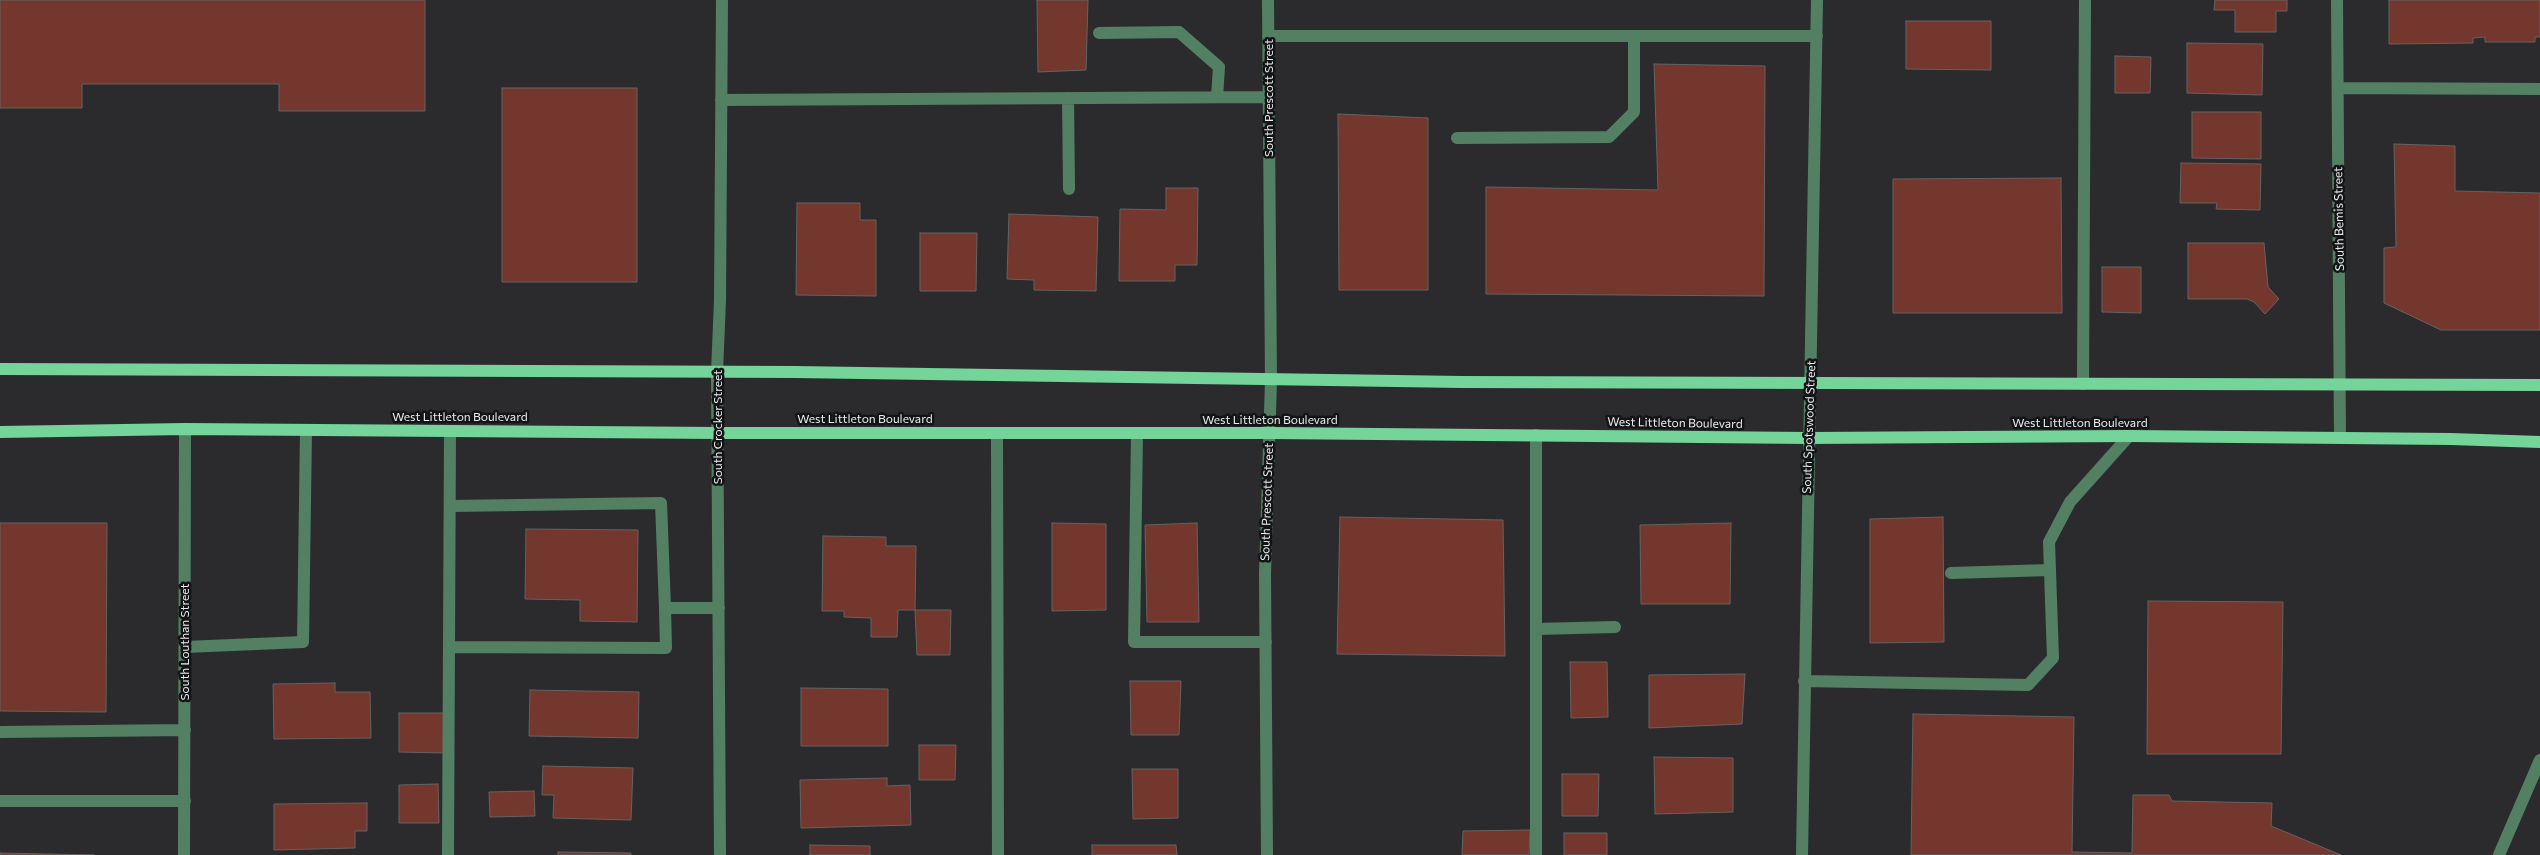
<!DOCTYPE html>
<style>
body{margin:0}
canvas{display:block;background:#2b2b2e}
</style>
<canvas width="2540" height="855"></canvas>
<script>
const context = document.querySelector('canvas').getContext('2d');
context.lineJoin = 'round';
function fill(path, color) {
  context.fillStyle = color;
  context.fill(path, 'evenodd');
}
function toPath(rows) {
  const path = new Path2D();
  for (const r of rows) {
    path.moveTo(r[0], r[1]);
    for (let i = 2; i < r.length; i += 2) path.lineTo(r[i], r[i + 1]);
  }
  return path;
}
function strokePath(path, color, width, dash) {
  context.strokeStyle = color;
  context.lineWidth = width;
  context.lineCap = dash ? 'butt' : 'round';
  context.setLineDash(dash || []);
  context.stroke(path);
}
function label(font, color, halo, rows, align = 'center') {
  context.font = font + ' Commissioner,sans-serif';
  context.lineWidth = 5;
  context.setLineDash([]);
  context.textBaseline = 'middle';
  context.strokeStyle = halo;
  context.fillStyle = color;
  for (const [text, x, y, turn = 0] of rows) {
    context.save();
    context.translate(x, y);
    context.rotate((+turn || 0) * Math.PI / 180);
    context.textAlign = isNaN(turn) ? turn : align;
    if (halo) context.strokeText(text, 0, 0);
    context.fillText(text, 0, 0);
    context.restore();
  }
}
const building = toPath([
 [0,0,425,0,425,111,279,111,279,84,82,84,82,108,0,108,0,0],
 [1037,0,1088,0,1086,70,1038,72,1037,0],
 [2215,0,2287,0,2287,11,2276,11,2276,32,2235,32,2235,10,2214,10,2215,0],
 [2389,0,2540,0,2540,37,2535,37,2535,42,2485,42,2485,37,2473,38,2473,43,2389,44,2389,0],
 [1906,21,1991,21,1991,70,1906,69,1906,21],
 [2187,43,2263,44,2262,95,2187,93,2187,43],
 [2115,56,2151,57,2150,93,2115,93,2115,56],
 [1654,64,1765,66,1764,296,1486,294,1486,187,1658,190,1654,64],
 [502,88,637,88,637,282,502,282,502,88],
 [2192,112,2261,112,2261,159,2192,158,2192,112],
 [1338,114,1428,118,1428,290,1339,290,1338,114],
 [2394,144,2455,146,2455,191,2540,193,2540,330,2441,330,2384,303,2384,248,2396,247,2394,144],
 [2181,163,2261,164,2260,210,2216,209,2217,203,2180,203,2181,163],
 [2061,178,2062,313,1893,313,1893,179,2061,178],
 [1166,188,1198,188,1197,265,1175,265,1175,281,1119,281,1120,209,1166,210,1166,188],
 [797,203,860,203,860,220,876,220,876,296,796,295,797,203],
 [1009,214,1098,217,1096,291,1034,290,1034,280,1007,279,1009,214],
 [920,233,977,233,976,291,920,291,920,233],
 [2188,243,2264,243,2268,287,2279,299,2265,314,2254,302,2247,299,2188,299,2188,243],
 [2102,267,2141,267,2141,313,2102,312,2102,267],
 [1340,517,1503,520,1505,656,1337,654,1340,517],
 [1943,517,1944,642,1870,643,1870,519,1943,517],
 [0,523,107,523,106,712,0,711,0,523],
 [1052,523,1106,524,1106,610,1052,611,1052,523],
 [1197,523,1199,622,1147,622,1145,525,1197,523],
 [1731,523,1730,604,1641,604,1640,525,1731,523],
 [526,529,638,530,637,622,580,621,580,600,525,599,526,529],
 [823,536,886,537,886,546,916,546,915,610,898,610,897,637,871,637,871,618,844,617,844,611,822,611,823,536],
 [2148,601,2283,602,2281,754,2147,754,2148,601],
 [915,610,951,610,950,655,917,655,915,610],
 [1570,662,1607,662,1608,717,1571,718,1570,662],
 [1745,674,1742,724,1649,728,1649,675,1745,674],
 [1130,681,1181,681,1179,735,1131,735,1130,681],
 [335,683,335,692,370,692,371,738,274,739,273,684,335,683],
 [801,688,888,689,888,746,801,746,801,688],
 [530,690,639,692,638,738,529,736,530,690],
 [399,713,445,713,444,753,399,752,399,713],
 [1913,714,2074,717,2072,852,2132,853,2133,795,2169,795,2172,801,2272,803,2271,826,2341,855,1911,855,1913,714],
 [919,745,956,745,955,780,919,780,919,745],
 [1654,757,1733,758,1733,812,1655,814,1654,757],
 [543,766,633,768,631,820,553,818,554,795,542,795,543,766],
 [1132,769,1178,769,1178,818,1133,819,1132,769],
 [1562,774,1599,774,1598,816,1562,816,1562,774],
 [887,778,887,786,910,785,911,825,801,828,800,780,887,778],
 [438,784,439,823,399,823,399,785,438,784],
 [534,791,535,816,490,817,489,792,534,791],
 [367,803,367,831,355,831,355,848,274,850,274,804,367,803],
 [1530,830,1529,855,1462,855,1463,831,1530,830],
 [1564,833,1607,833,1607,855,1564,855,1564,833],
 [810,845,870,846,870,855,810,855,810,845],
 [1092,845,1176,845,1177,855,1092,855,1092,845],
 [558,852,631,853,631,855,558,855,558,852],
 [0,853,94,855,0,855,0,853]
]);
const minor = toPath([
 [2337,0,2340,438],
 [1099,33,1179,32,1219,67,1217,97],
 [1268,36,1817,36],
 [2338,88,2540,89],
 [1068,98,1069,189],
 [721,100,1269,97],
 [1457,138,1609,137,1634,112,1634,36],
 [2083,384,2085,0],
 [997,433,998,855],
 [1137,433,1134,642,1266,642],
 [450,506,661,503,665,608],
 [1951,573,2050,570],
 [1536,629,1615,627],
 [185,647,303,642,306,430],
 [449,647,666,648,665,608,719,608],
 [1804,681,2028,685,2053,658,2049,542,2070,502,2129,436],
 [0,732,185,730],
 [0,801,185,801],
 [184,855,185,429],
 [448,855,450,431],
 [720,855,717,372,720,300,722,0],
 [1267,855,1265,573,1271,381,1268,0],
 [1536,855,1536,435],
 [1802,855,1817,0],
 [2499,855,2540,760]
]);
const major = toPath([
 [0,369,795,372,1462,382,2540,385],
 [0,432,185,429,717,433,1269,433,1808,438,2129,436,2451,439,2540,442]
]);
const streetNames = [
 ["South Prescott Street",1269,98,-90],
 ["South Bemis Street",2339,219,-91],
 ["West Littleton Boulevard",460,417],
 ["West Littleton Boulevard",865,419],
 ["West Littleton Boulevard",1270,420],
 ["West Littleton Boulevard",1675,423,1],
 ["West Littleton Boulevard",2080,423],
 ["South Crocker Street",718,427,-90],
 ["South Spotswood Street",1809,427,-88],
 ["South Prescott Street",1267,502,-88],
 ["South Louthan Street",185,642,-90]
];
fill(building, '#73372d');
strokePath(building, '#666261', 1);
strokePath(minor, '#538063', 12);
strokePath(major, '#74d49a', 12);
label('12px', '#ebebed', '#131415', streetNames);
</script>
